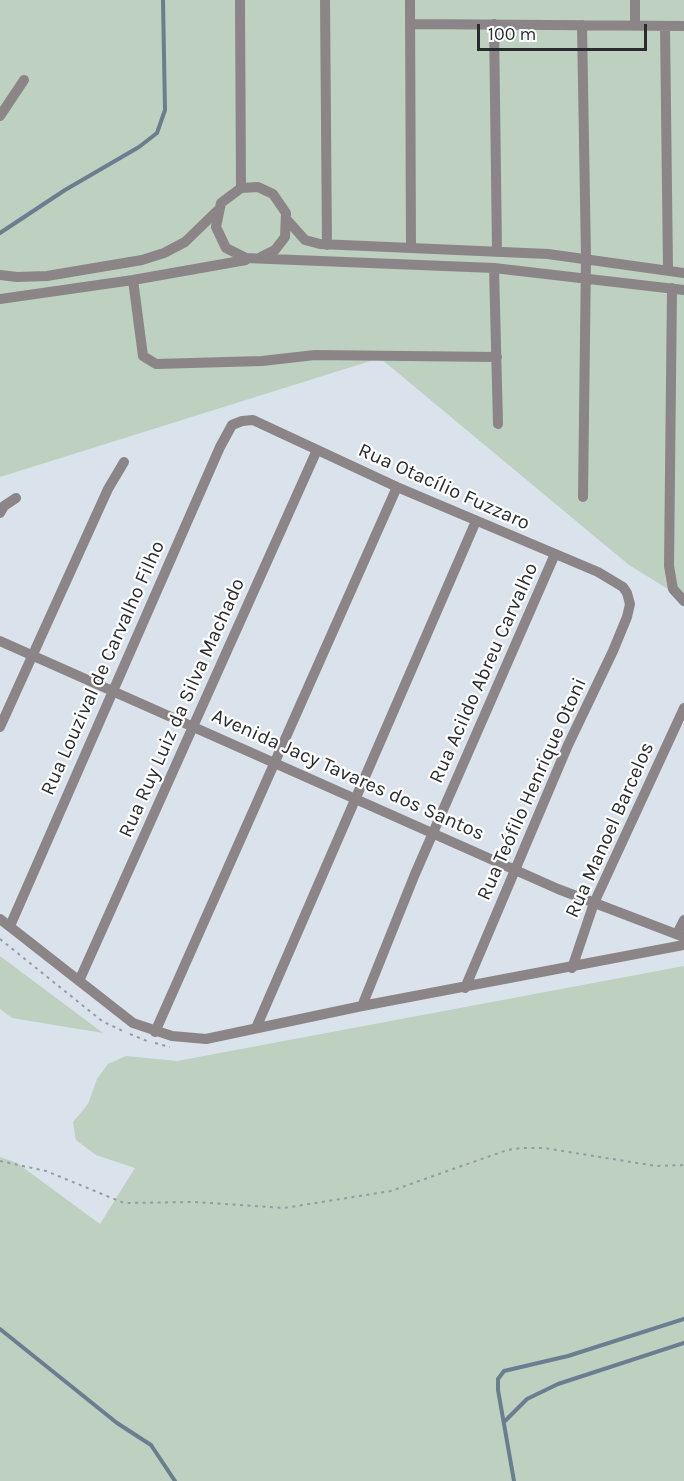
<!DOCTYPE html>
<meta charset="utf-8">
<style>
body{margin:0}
#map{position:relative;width:684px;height:1481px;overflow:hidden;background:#dae2eb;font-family:Karla,sans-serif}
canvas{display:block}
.scale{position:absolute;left:477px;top:24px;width:170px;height:27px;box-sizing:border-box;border:3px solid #292c2f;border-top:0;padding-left:8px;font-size:18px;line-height:21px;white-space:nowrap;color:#292c2f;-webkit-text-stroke:4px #fff;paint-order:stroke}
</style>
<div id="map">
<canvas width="684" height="1481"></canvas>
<div class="scale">100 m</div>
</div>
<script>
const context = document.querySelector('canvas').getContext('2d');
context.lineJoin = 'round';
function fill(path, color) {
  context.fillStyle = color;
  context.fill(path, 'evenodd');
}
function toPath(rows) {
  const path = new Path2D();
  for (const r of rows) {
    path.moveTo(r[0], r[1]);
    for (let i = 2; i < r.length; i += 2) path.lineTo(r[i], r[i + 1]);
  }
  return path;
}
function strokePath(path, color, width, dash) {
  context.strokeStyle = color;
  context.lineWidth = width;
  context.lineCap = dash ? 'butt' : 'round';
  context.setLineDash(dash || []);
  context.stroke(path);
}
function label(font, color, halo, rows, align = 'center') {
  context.font = font + ' Karla,sans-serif';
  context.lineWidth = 4.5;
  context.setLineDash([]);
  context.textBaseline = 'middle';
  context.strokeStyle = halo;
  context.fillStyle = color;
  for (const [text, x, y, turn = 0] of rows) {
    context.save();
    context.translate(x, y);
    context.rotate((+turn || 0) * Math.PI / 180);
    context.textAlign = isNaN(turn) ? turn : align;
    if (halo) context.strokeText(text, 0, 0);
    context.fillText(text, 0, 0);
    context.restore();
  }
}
const green = toPath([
 [0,0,684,0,684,599,629,565,380,358,0,477],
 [0,956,103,1033,12,1018,0,1009],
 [684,966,684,1481,0,1481,0,1157,17,1163,100,1224,135,1168,96,1155,76,1140,73,1122,88,1104,97,1079,108,1064,126,1056,177,1061]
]);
const stream = toPath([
 [0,233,65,190,139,147,157,133,165,110,163,0],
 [0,1329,117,1423,151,1445,175,1481],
 [504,1422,527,1399,558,1384,684,1343],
 [514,1481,498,1390,498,1379,504,1371,568,1356,684,1319]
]);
const path = toPath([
 [0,939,102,1021,125,1032],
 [130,1034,147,1041],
 [155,1043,170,1047],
 [0,1161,46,1171,124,1203,194,1202,284,1208,391,1191,507,1150,522,1148,544,1148,656,1166,684,1165]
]);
const street = toPath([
 [240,0,241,188],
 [325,0,327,245],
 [410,0,411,248],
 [410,24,684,26],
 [494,24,497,250],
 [582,25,586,258,583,497],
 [635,25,635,0],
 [665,26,668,270],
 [0,116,24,80],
 [288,221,305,240,320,244,548,254,684,273],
 [261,257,275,250,285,237,286,213,273,194,258,187,241,188,221,203,216,227,226,248,246,258,494,268,684,290],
 [494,268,498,424],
 [0,275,17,277,47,276,142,260,164,253,185,242,217,211],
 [133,280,143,356,156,364,262,361,315,355,497,357],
 [672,288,669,566,673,589,684,601],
 [0,299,133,280,246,260],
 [0,513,4,506,16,498],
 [0,641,558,889,684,937],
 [0,727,108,489,124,462],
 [0,919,133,1023,172,1036,206,1039,362,1006,684,945],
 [10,926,220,447,232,425,242,421,253,420,397,487,598,572,623,587,627,593,630,604,627,617,613,651,568,745,465,988],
 [677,934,684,920],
 [572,968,594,903,684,708],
 [79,981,317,450],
 [362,1006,415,874,555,554],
 [256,1028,476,521],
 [155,1032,397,487]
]);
const streetNames = [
 ["Rua Otacílio Fuzzaro",444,487,24],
 ["Rua Louzival de Carvalho Filho",103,668,-66],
 ["Rua Acildo Abreu Carvalho",484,673,-66],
 ["Rua Ruy Luiz da Silva Machado",182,708,-66],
 ["Avenida Jacy Tavares dos Santos",348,775,24],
 ["Rua Teófilo Henrique Otoni",532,789,-66],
 ["Rua Manoel Barcelos",610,830,-66]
];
fill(green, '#bed0bf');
strokePath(stream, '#6a7e90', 4);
strokePath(path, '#959ba2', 2, [3, 4.5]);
strokePath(street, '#8b8587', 10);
label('20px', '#292c2f', '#fff', streetNames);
</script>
